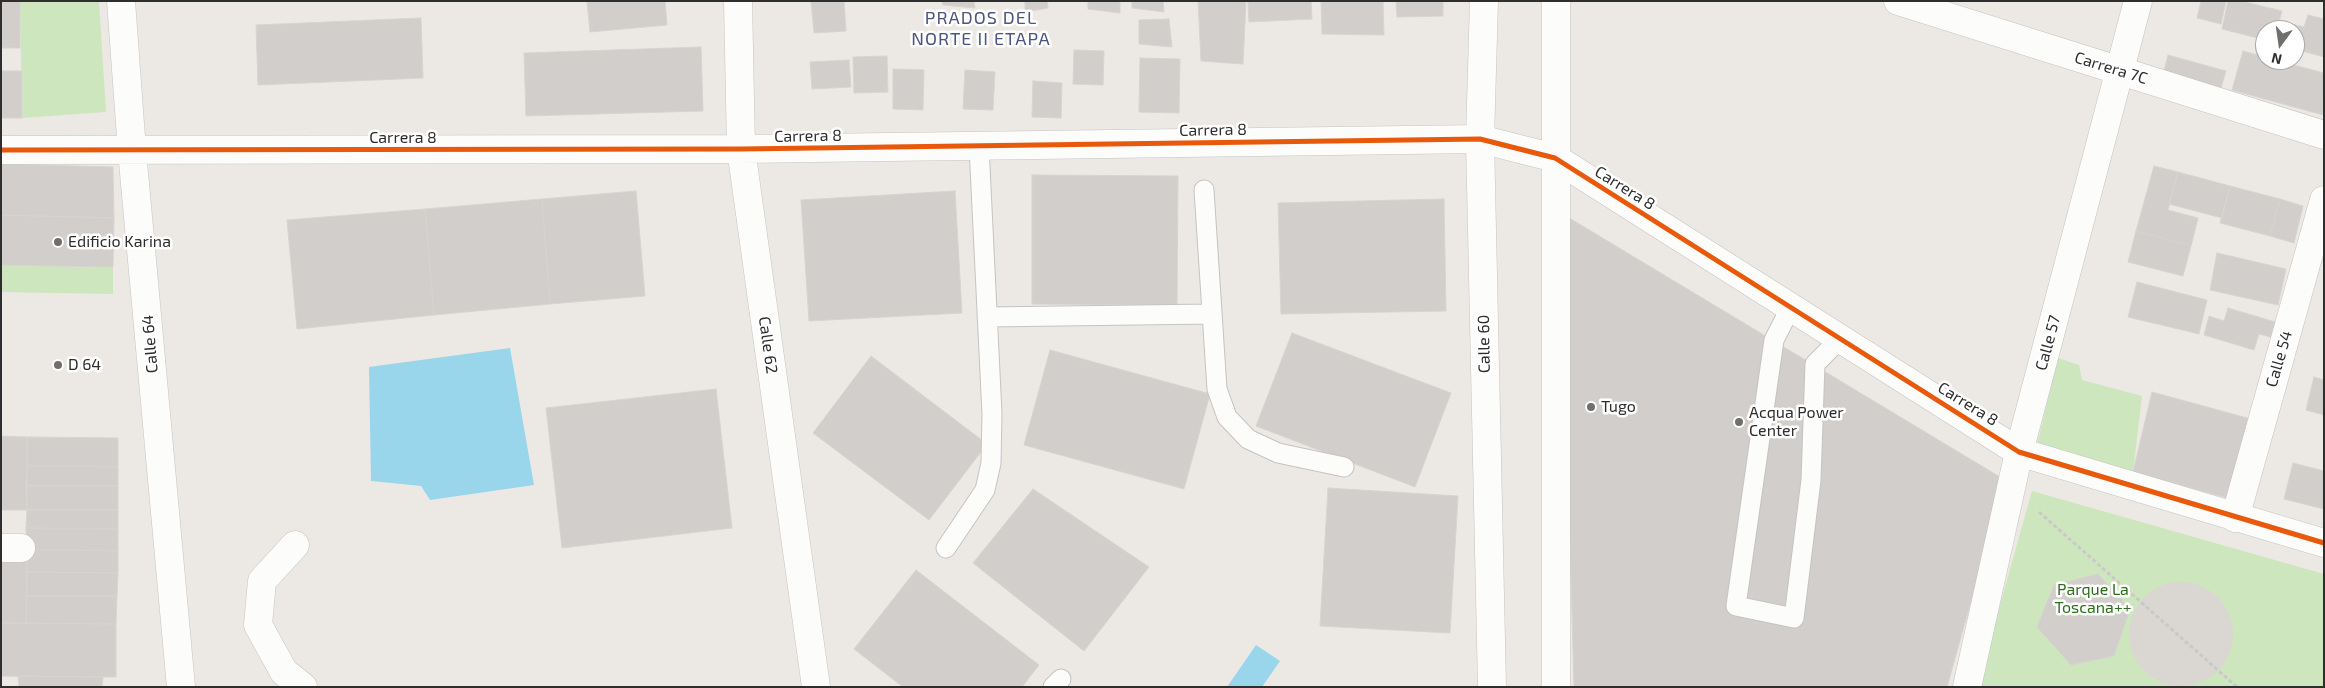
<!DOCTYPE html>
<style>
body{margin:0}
#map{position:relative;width:2325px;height:688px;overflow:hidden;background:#ece8e4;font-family:"Exo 2",sans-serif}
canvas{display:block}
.frame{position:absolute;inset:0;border:2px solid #2e2e2e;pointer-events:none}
.north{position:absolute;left:2255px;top:20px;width:50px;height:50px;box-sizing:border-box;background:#fff;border:1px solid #ababab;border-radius:50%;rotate:194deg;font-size:14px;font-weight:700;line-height:20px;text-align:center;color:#2e2e2e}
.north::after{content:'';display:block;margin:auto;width:18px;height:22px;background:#706f6e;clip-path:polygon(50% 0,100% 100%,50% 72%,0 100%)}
</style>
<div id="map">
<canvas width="2325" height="688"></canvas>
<div class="frame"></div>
<div class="north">N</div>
</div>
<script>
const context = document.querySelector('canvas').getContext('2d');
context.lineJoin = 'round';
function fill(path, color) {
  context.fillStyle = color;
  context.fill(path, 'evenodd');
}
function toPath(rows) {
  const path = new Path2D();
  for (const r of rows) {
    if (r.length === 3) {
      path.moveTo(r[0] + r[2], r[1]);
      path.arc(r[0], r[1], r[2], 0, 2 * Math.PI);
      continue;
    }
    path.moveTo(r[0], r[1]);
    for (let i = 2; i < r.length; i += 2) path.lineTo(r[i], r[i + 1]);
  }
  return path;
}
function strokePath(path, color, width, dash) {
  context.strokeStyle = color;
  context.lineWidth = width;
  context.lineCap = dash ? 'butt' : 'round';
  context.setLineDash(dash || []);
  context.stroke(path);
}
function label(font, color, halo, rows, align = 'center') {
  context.font = font + ' "Exo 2",sans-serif';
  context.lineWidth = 5;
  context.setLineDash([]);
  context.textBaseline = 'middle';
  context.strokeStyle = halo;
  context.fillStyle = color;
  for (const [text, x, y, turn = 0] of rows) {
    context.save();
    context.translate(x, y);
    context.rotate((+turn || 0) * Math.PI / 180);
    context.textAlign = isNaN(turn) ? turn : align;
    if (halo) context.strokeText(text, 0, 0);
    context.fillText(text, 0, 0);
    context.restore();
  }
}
const green = toPath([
 [1,1,99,1,106,112,22,118,20,2],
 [1,265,113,267,113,294,1,292],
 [2058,358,2079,365,2082,380,2142,396,2133,472,2037,445],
 [2032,491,2324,574,2324,687,1977,687]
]);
const plaza = toPath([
 [2181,634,52]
]);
const water = toPath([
 [510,348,534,485,430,500,421,486,371,481,369,367],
 [1256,645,1280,661,1262,687,1227,687]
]);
const building = toPath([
 [20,1,20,48,1,48,1,2,20,1],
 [587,1,665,1,667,25,590,32,587,1],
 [811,1,844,1,846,31,814,33,811,1],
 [942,1,974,1,975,8,943,5,942,1],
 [1025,1,1047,1,1048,8,1025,12,1025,1],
 [1088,1,1120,1,1120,13,1088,9,1088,1],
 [1132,1,1163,1,1164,12,1132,8,1132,1],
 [1198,1,1246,1,1243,64,1201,61,1198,1],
 [1248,1,1311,1,1312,19,1249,22,1248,1],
 [1321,1,1383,1,1384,35,1322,34,1321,1],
 [1396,1,1443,1,1443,16,1397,17,1396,1],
 [2201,1,2226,1,2221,24,2197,18,2201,1],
 [2228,1,2241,1,2282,11,2277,30,2265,30,2265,40,2222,29,2228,1],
 [2308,15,2324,19,2324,57,2295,49,2295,30,2283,30,2285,22,2304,27,2308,15],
 [421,18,423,78,258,85,256,25,421,18],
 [1169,19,1172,47,1139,44,1139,20,1169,19],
 [701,47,703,111,526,116,524,53,701,47],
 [1074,50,1104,51,1103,85,1073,84,1074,50],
 [2243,51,2265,57,2265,60,2275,60,2324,73,2323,115,2232,90,2243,51],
 [2168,55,2226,71,2220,91,2163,75,2168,55],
 [887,56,888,92,854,93,853,57,887,56],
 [1140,58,1180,59,1179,113,1139,112,1140,58],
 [849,60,851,87,812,89,810,62,849,60],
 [893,69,924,70,923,110,893,109,893,69],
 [965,70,995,72,993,110,963,109,965,70],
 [1,71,22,71,22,118,1,118,1,71],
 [1033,81,1062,83,1061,118,1032,117,1033,81],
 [1,164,113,167,114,218,1,215,1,164],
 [2154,166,2178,172,2168,210,2198,218,2191,246,2136,231,2154,166],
 [2178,172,2230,186,2222,218,2169,204,2178,172],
 [1032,175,1178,176,1177,305,1032,304,1032,175],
 [2230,186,2280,199,2270,236,2220,223,2230,186],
 [636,191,645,296,550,304,542,199,636,191],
 [955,191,962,313,809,321,801,200,955,191],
 [542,199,550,304,434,315,425,209,542,199],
 [1444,199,1446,311,1281,314,1278,203,1444,199],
 [2280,199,2303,206,2294,243,2270,236,2280,199],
 [425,209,434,315,297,329,287,220,425,209],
 [1561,213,2005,480,1947,687,1574,687,1561,213],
 [1,215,114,218,113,267,1,265,1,215],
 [2136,231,2191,246,2183,276,2128,262,2136,231],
 [2217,253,2286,269,2278,305,2210,290,2217,253],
 [2137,282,2207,300,2199,334,2128,317,2137,282],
 [2228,308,2282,324,2278,339,2259,334,2254,350,2204,335,2209,316,2224,321,2228,308],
 [1292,333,1451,393,1415,487,1256,426,1292,333],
 [1050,350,1210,394,1184,489,1024,445,1050,350],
 [871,356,987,444,929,520,813,433,871,356],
 [2314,377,2324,380,2324,415,2306,410,2314,377],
 [716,389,732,528,562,548,546,408,716,389],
 [2152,392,2251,419,2231,499,2133,472,2152,392],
 [1,436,27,437,27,510,1,510,1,436],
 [27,437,118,438,118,467,27,466,27,437],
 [2293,463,2324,471,2324,509,2284,499,2293,463],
 [27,466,118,467,118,486,26,486,27,466],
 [26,486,118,486,118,510,27,510,26,486],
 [1328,488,1458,496,1450,633,1320,626,1328,488],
 [1033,489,1149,567,1084,651,973,563,1033,489],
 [27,510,118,510,118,529,26,528,27,510],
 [26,528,118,529,118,551,27,549,26,528],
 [27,549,118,551,118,573,27,572,27,549],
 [1,554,27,555,26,623,1,623,1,554],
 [916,570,1039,665,1022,687,903,687,854,649,916,570],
 [27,572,118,573,117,596,27,596,27,572],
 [2098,574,2130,609,2114,656,2071,665,2037,627,2054,585,2098,574],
 [27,596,117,596,116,624,26,623,27,596],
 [1,623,116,624,116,677,1,676,1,623],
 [18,676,103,677,102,687,19,687,18,676]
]);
const path = toPath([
 [2039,512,2237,687]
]);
const service = toPath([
 [1204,190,1217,389,1227,417,1248,439,1278,453,1344,467],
 [1791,307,1774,340,1736,606,1794,618,1811,480,1815,364,1840,339],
 [987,317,1211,314],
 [946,548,985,490,991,463,992,414,979,146],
 [1053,687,1061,679]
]);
const minor = toPath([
 [121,1,132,151,181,687],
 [738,1,741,149,816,687],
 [1898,1,2324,135],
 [1,150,741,149,1480,139,1555,158,2019,452,2324,543],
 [2235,518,2324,200],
 [295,545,262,581,258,625,284,672,303,687],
 [1,548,21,548],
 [1967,687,2019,452,2138,1]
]);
const secondary = toPath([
 [1484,1,1480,139,1492,687],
 [1556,1,1556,687]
]);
const cycleway = toPath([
 [1,150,741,149,1480,139,1555,158,2019,452,2324,543]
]);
const markers = [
 [58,242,5,"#706f6e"],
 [58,365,5,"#706f6e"],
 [1591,407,5,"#706f6e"],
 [1739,422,5,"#706f6e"]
];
const streetNames = [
 ["Carrera 7C",2111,68,17],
 ["Carrera 8",1213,130,-1],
 ["Carrera 8",808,136,-1],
 ["Carrera 8",403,138],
 ["Carrera 8",1625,188,32],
 ["Calle 57",2048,343,-75],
 ["Calle 64",150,344,-95],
 ["Calle 60",1484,344,-91],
 ["Calle 62",768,345,82],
 ["Calle 54",2279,359,-74],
 ["Carrera 8",1968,404,32]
];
const poiNames = [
 ["Edificio Karina",68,242],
 ["D 64",68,365],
 ["Tugo",1601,407],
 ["Acqua Power",1749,413],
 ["Center",1749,431]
];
const parkNames = [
 ["Parque La",2093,590],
 ["Toscana++",2093,608]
];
const neighbourhoodNames = [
 ["PRADOS DEL",981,18],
 ["NORTE II ETAPA",981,39]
];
fill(green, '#cee6be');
fill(plaza, '#dad6d2');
fill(water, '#99d6ec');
fill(building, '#d1cecb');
strokePath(building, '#d7d4d0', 1);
strokePath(service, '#c5c4c5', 21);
strokePath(minor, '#c5c4c5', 29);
strokePath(secondary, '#c5c4c5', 29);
strokePath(path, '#c9c9c8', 3, [4, 2.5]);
strokePath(service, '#fcfcfb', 19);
strokePath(minor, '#fcfcfb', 28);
strokePath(secondary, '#fcfcfb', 28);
strokePath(cycleway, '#e8590c', 5);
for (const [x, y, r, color] of markers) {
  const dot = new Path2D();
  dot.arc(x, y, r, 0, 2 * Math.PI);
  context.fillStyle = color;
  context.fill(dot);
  strokePath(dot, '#fff', 2);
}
label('16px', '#2e2e2e', '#fff', streetNames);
label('16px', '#2e2e2e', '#fff', poiNames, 'left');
label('16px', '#2c6e1b', '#fff', parkNames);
context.letterSpacing = '1px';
label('18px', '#4d5680', '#fff', neighbourhoodNames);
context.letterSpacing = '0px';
</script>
